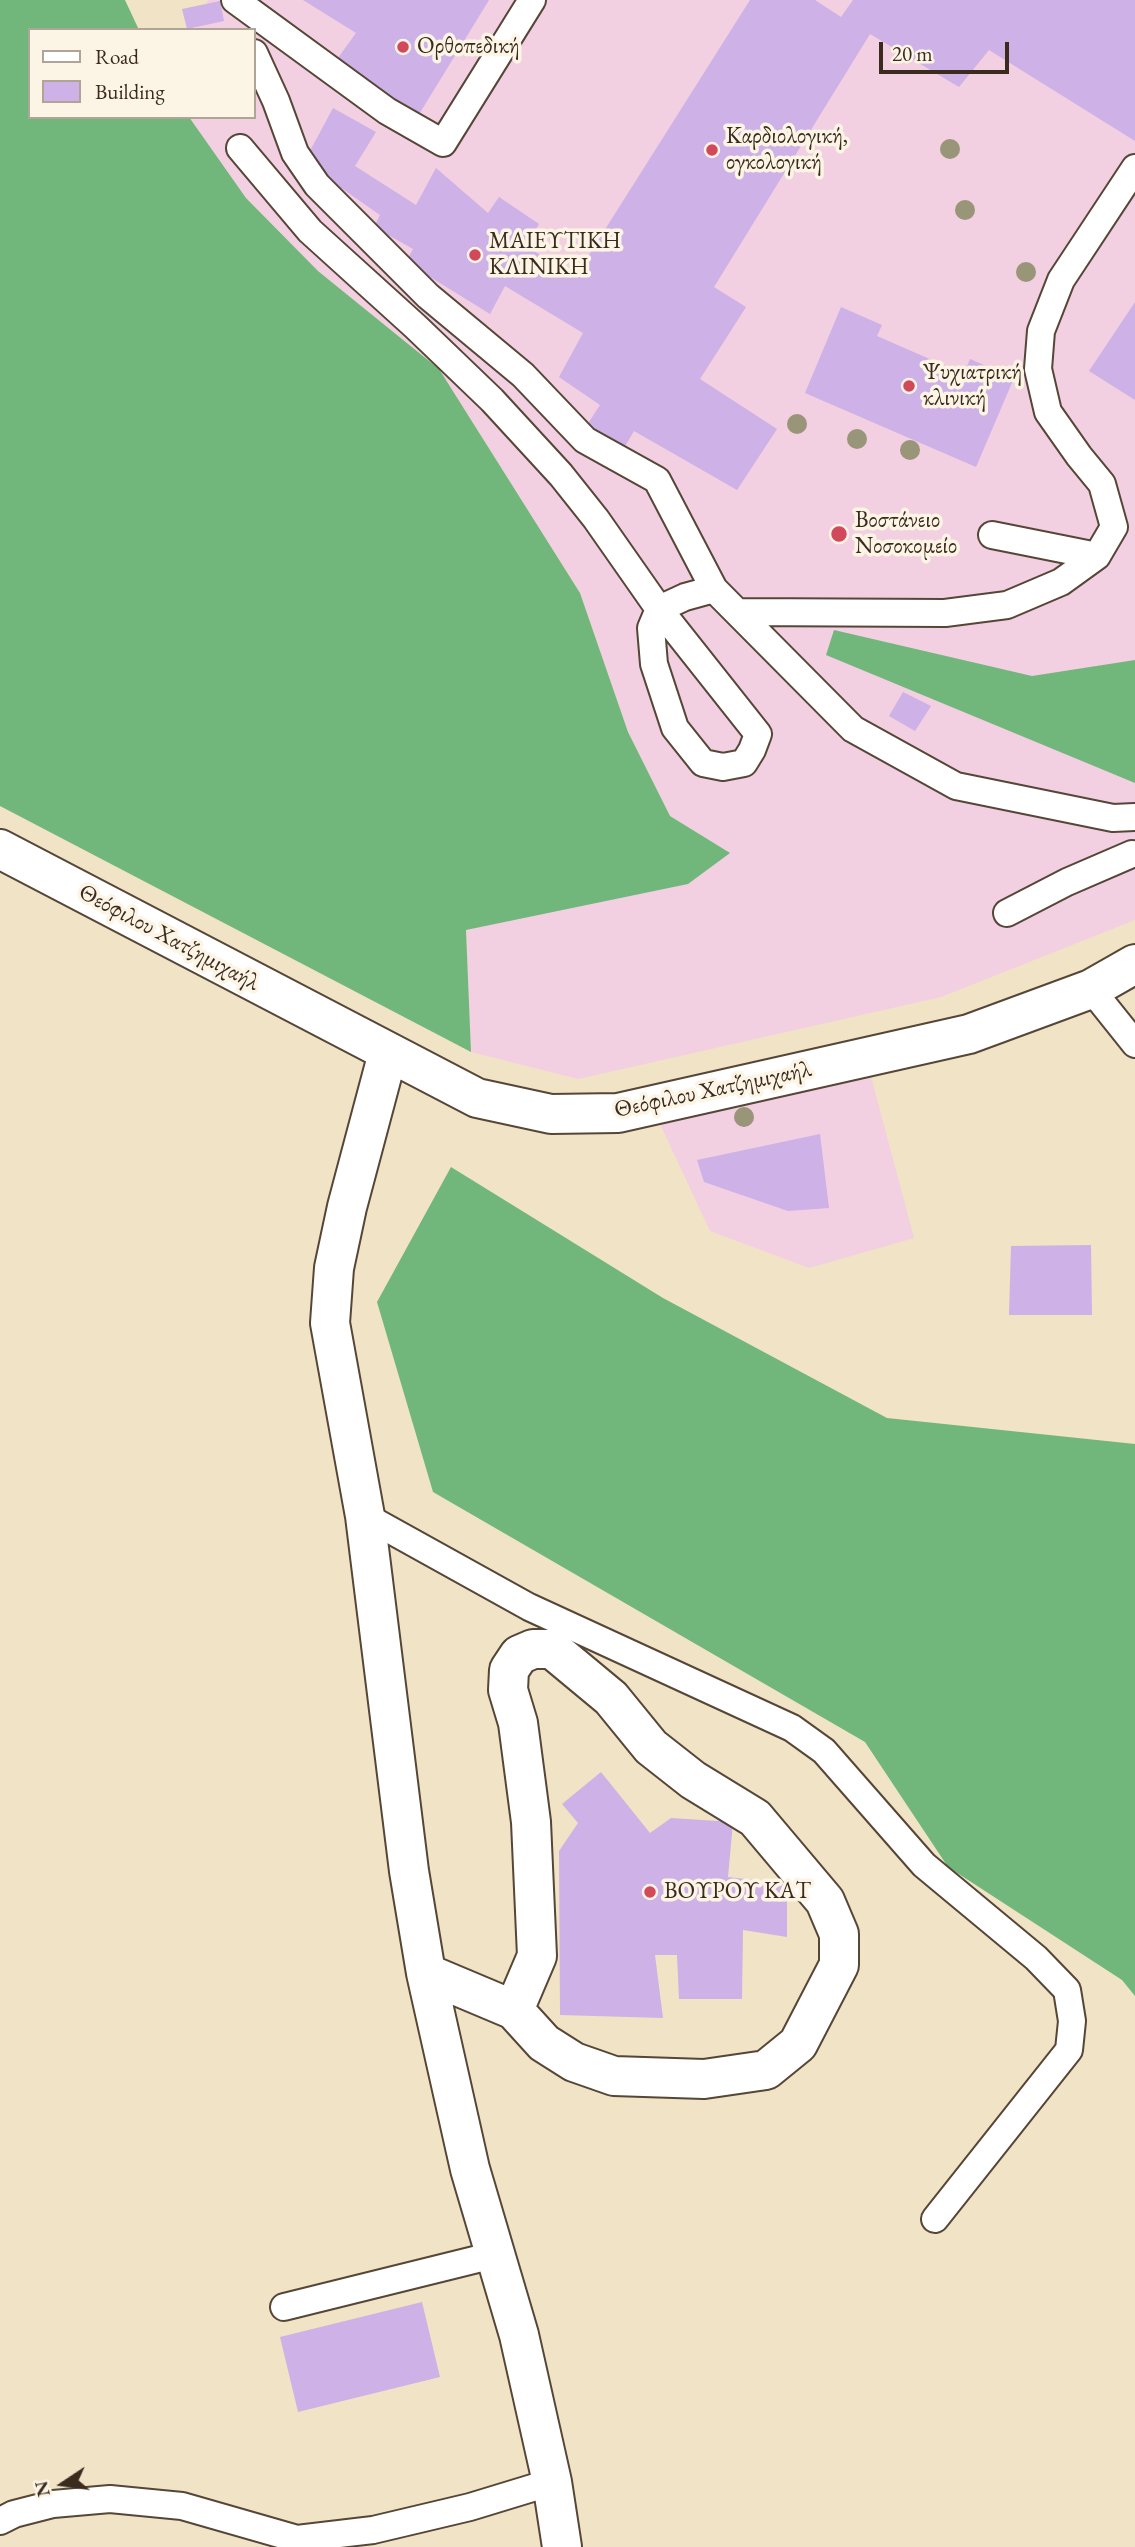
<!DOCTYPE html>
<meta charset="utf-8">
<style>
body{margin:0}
#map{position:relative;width:1135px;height:2547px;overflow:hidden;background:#f1e3c5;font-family:"EB Garamond",serif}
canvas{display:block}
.legend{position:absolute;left:28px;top:28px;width:228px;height:91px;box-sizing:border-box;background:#fcf5e5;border:2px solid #afa495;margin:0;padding:9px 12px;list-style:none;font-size:21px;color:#3b2a1e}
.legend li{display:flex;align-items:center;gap:14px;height:35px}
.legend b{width:35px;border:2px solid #afa495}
.north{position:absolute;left:28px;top:2449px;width:70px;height:70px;-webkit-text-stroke:5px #fcf5e5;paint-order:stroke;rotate:257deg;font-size:19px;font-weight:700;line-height:28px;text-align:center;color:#3b2a1e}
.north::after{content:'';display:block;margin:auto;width:24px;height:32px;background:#3b2a1e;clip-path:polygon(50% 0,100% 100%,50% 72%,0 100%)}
.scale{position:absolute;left:879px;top:42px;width:130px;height:32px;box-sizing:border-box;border:4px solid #3b2a1e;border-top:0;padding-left:9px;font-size:21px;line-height:24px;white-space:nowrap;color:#3b2a1e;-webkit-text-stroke:5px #fcf5e5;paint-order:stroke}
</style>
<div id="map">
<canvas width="1135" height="2547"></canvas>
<ul class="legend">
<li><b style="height:9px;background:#fff"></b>Road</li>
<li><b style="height:19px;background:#cdb1e7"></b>Building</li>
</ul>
<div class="north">N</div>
<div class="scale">20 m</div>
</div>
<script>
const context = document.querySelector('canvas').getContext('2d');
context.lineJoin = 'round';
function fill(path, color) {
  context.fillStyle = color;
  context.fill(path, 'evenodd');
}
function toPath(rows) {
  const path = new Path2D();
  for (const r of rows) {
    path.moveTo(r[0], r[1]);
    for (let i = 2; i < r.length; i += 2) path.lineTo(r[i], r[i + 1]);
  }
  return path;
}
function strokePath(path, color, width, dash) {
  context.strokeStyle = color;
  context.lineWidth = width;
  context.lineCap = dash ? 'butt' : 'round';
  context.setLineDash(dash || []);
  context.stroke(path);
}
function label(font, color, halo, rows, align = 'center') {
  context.font = font + ' "EB Garamond",serif';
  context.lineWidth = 7;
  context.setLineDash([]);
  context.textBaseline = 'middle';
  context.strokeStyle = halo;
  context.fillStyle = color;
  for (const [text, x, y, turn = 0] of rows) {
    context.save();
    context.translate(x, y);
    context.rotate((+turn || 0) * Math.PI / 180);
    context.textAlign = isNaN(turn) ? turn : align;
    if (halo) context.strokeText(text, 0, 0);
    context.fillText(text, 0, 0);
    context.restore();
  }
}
const built = toPath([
 [208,0,1135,0,1135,920,941,997,578,1079,471,1052,466,930,729,853,670,816,628,732,580,593,439,369,318,271,246,198,189,117,254,117,254,30,195,30],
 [870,1073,914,1238,809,1268,710,1231,660,1124]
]);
const forest = toPath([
 [0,0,125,0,139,30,30,30,30,117,189,117,246,198,318,271,439,369,580,593,628,732,670,816,730,853,688,884,466,930,471,1052,0,806],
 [834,630,1032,676,1135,660,1135,783,826,655],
 [451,1167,663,1298,887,1418,1135,1444,1135,1996,1122,1980,948,1867,865,1742,433,1492,377,1302]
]);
const building = toPath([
 [303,0,489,0,418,116,335,62,356,33],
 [750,0,815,0,841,17,853,0,1135,0,1135,141,989,50,959,87,870,34,714,287,746,307,700,379,777,429,737,490,634,431,623,450,587,425,600,405,559,377,583,333,505,286,490,314,406,262,413,249,374,227,380,215,304,162,333,108,376,132,355,166,416,205,436,168,488,213,499,197,539,224,526,246,575,277],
 [220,1,224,21,187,29,182,9],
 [1135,302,1135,400,1089,371],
 [841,307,882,325,877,336,964,374,970,359,1014,378,976,467,805,393],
 [903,692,931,706,915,731,889,716],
 [820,1134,829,1208,788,1211,704,1182,697,1160],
 [1091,1245,1092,1315,1009,1315,1011,1246],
 [601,1772,650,1833,671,1818,733,1822,728,1877,787,1884,787,1937,743,1930,742,1999,679,1999,677,1955,655,1955,663,2018,560,2015,559,1851,578,1823,562,1804],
 [422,2302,440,2377,298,2412,280,2337]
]);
const lane = toPath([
 [235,0,387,111,443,143,532,0],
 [254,53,276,101,295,153,317,185,428,296,523,375,585,440,657,480,714,589,853,729,956,786,1113,818,1135,817],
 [240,148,310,231,416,327,492,400,561,475,596,519,659,609,758,734,752,750,744,763,723,767,703,763,675,728,654,664,651,628,659,609,685,597,714,589],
 [992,535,1097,556],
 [738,612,945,613,1007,605,1061,582,1097,556,1114,527,1102,484,1079,456,1048,412,1038,369,1041,331,1061,280,1135,168],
 [1007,913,1067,882,1132,854],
 [1091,989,1135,1044],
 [365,1516,529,1607,792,1728,824,1751,924,1865,1036,1958,1067,1990,1072,2021,1069,2050,935,2219],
 [284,2307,494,2255],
 [0,2521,14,2514,53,2504,110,2499,182,2506,297,2539],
 [299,2547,297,2539,373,2530,470,2507,552,2482]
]);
const street = toPath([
 [0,849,477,1098,551,1114,618,1113,969,1034,1091,989,1135,964],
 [388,1053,347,1207,334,1268,330,1323,365,1516,409,1871,426,1973,470,2169,519,2335,552,2482,562,2547],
 [426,1973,514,2010,544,2043,574,2062,614,2076,704,2079,766,2070,798,2044,839,1965,839,1934,825,1901,755,1818,693,1780,651,1747,611,1698,552,1649,533,1649,519,1655,509,1670,508,1690,518,1723,531,1822,537,1956,514,2010]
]);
const trees = [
 [950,149],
 [965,210],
 [1026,272],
 [797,424],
 [857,439],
 [910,450],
 [744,1117]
];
const markers = [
 [403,47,7,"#d1495b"],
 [712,150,7,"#d1495b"],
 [475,255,7,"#d1495b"],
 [909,386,7,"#d1495b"],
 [839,534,9,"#d1495b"],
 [650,1892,7,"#d1495b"]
];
const poiNames = [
 ["Ορθοπεδική",417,47],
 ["Καρδιολογική,",726,137],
 ["ογκολογική",726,163],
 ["ΜΑΙΕΥΤΙΚΗ",489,242],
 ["ΚΛΙΝΙΚΗ",489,268],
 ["Ψυχιατρική",923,373],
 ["κλινική",923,399],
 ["Βοστάνειο",855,521],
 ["Νοσοκομείο",855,547],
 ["ΒΟΥΡΟΥ ΚΑΤ",664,1892]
];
const streetNames = [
 ["Θεόφιλου Χατζημιχαήλ",169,938,28],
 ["Θεόφιλου Χατζημιχαήλ",713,1090,-12]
];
fill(built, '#f2cfe1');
fill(forest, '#71b77c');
fill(building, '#cdb1e7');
strokePath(lane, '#564637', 30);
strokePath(street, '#564637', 42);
strokePath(lane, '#fff', 26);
strokePath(street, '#fff', 38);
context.fillStyle = '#989579';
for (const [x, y] of trees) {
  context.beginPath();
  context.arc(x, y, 10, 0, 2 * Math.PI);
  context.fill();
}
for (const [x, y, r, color] of markers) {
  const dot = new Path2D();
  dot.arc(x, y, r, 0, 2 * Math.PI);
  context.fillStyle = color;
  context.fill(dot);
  strokePath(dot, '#fcf5e5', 2.5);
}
label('23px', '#3b2a1e', '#fcf5e5', poiNames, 'left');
label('23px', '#3b2a1e', '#fcf5e5', streetNames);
</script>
